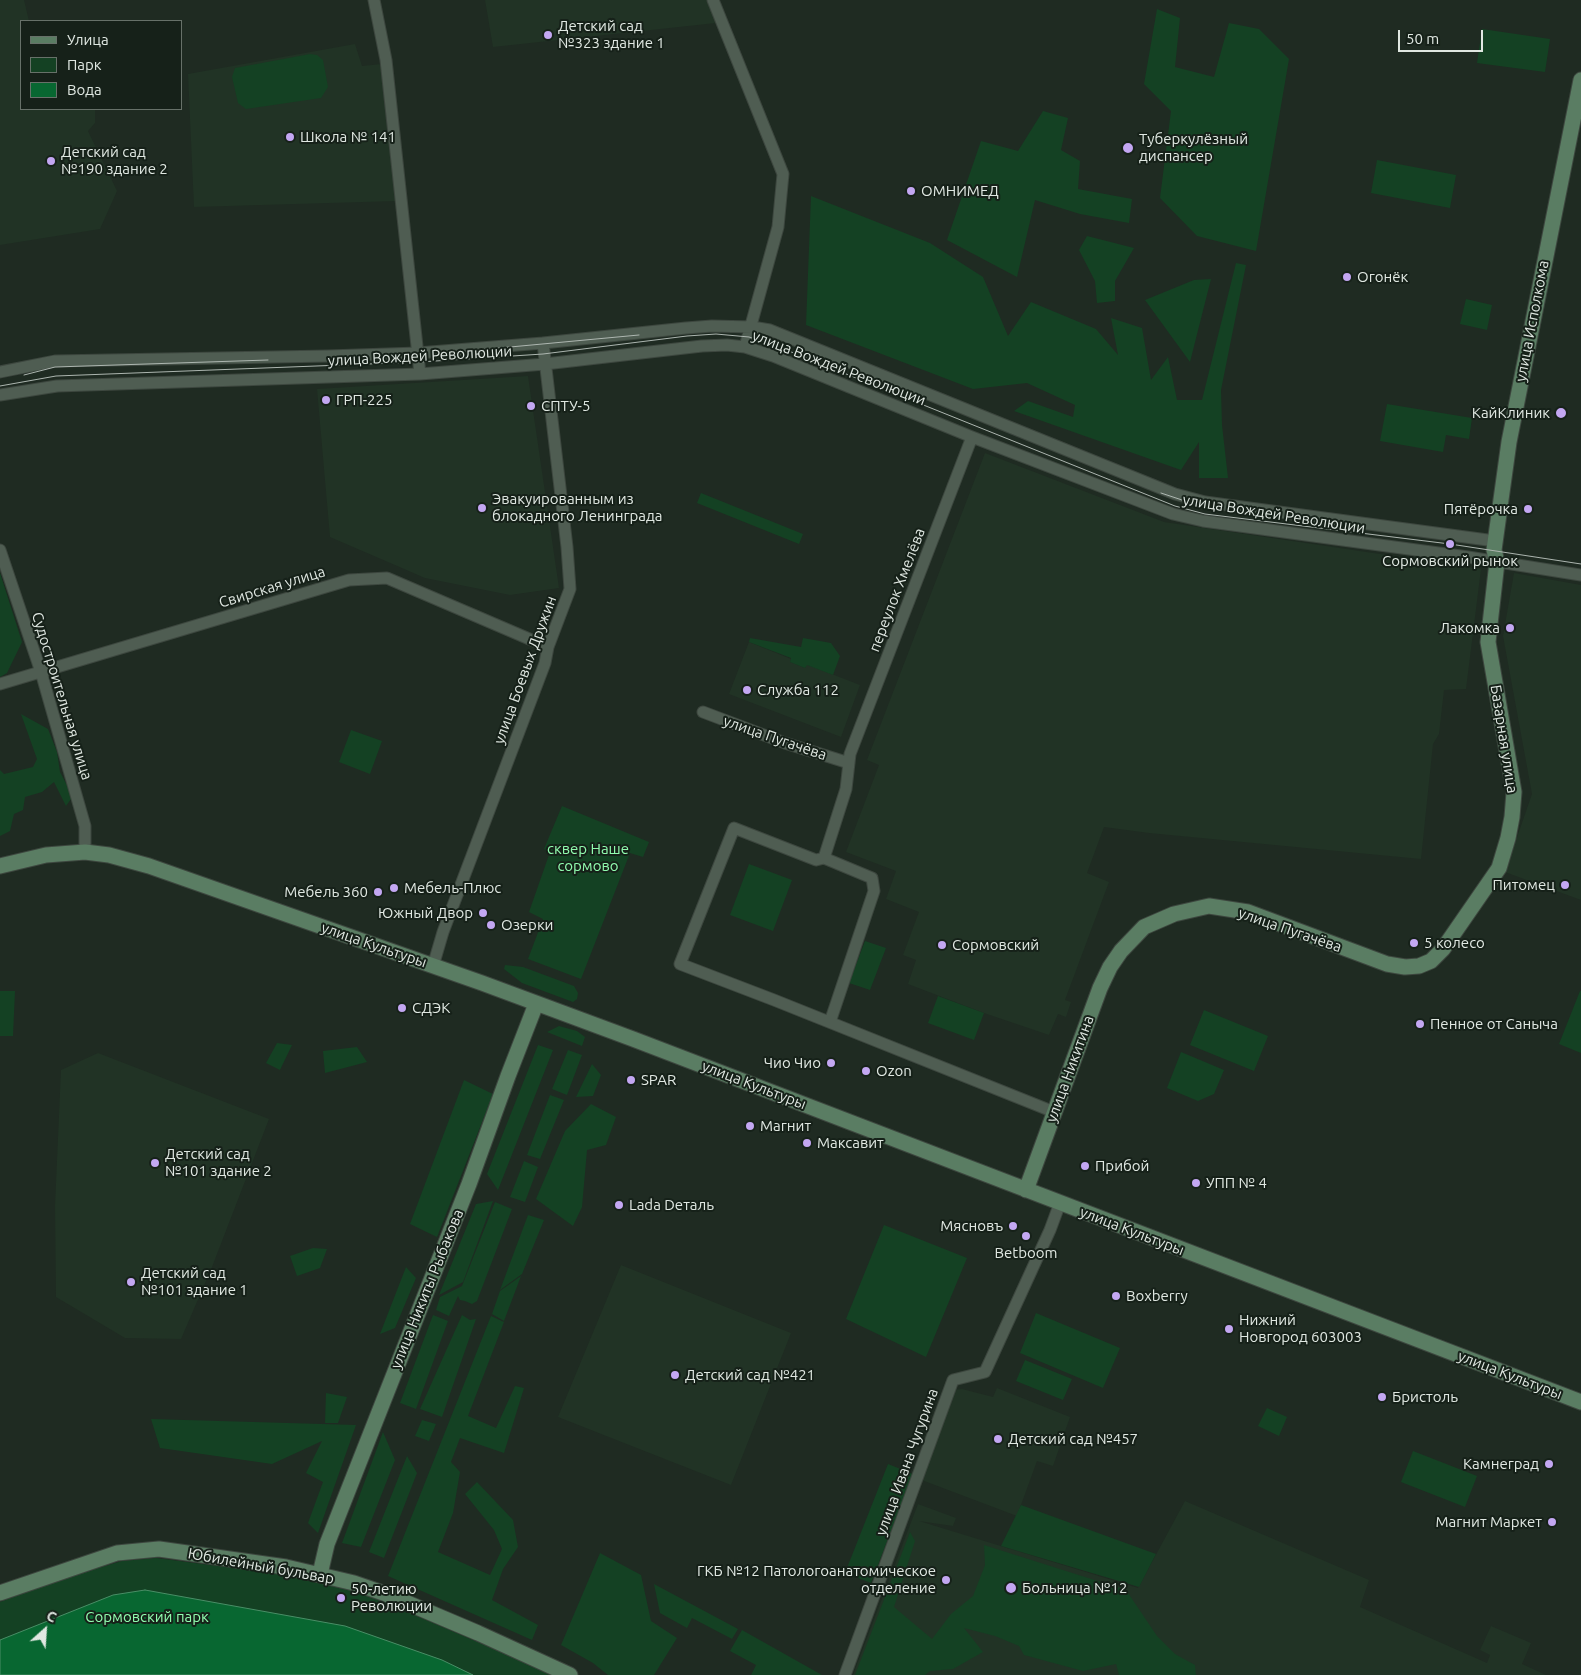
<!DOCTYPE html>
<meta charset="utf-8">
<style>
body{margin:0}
#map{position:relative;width:1581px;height:1675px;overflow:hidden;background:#1f2b22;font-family:Ubuntu,sans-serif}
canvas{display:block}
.legend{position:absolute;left:20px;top:20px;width:162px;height:90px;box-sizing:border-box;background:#162119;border:1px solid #677169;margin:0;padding:6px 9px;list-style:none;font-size:15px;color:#e0e8e2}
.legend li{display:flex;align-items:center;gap:10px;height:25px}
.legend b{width:25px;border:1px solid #677169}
.north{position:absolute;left:20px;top:1605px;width:50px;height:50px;-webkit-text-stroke:4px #162119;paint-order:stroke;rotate:26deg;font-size:14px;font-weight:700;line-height:20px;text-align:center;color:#e0e8e2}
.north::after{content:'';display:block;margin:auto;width:18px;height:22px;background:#e0e8e2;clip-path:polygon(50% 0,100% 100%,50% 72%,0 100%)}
.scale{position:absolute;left:1398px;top:30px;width:85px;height:22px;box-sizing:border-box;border:2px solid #e0e8e2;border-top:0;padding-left:6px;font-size:15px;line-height:18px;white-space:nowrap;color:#e0e8e2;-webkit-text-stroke:4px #162119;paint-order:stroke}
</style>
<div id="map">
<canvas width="1581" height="1675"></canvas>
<ul class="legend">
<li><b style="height:6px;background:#5a7d63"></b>Улица</li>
<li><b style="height:14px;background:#144123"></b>Парк</li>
<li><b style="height:14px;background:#086731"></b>Вода</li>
</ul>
<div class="north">С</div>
<div class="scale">50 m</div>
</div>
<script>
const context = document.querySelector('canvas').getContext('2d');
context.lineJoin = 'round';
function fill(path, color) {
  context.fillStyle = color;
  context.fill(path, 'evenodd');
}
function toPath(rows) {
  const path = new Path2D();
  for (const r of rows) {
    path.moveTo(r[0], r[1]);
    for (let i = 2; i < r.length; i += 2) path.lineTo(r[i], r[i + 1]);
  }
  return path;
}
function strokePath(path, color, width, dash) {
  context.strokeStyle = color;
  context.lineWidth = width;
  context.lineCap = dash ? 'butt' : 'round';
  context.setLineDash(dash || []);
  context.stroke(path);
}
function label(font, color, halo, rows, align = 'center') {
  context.font = font + ' Ubuntu,sans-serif';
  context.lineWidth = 4;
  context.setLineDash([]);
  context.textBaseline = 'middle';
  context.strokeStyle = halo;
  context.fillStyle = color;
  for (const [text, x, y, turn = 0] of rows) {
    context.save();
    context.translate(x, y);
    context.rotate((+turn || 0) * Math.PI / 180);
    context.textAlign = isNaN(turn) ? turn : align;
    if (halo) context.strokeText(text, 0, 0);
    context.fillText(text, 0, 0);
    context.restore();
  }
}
const built = toPath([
 [0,0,24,0,29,21,21,21,21,109,95,109,95,123,88,131,117,191,100,229,0,245],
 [485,0,707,0,716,23,493,47],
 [355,44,362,66,382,64,397,201,194,207,188,74],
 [528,376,559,588,510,595,425,578,330,537,317,389],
 [985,453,1164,522,1481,569,1466,689,1444,690,1439,734,1433,744,1421,859,1149,833,1104,827,1087,873,1109,882,1065,1000,1071,1002,1066,1017,1058,1014,1049,1035,984,1013,908,984,916,960,903,955,919,912,886,899,896,871,846,852,879,765,867,760],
 [1514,573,1581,585,1581,900,1505,872,1532,794,1503,636],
 [749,642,791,659,790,662,805,668,806,664,860,685,841,737,729,694],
 [98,1053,269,1119,212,1267,181,1339,125,1338,56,1297,55,1206,61,1070],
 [621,1265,791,1333,731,1485,558,1417],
 [997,1388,1070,1417,1053,1466,1037,1461,1017,1516,919,1479,953,1390,962,1389,993,1397],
 [1185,1501,1369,1580,1360,1607,1487,1663,1490,1655,1480,1650,1491,1626,1531,1643,1522,1664,1546,1675,853,1675,918,1504,956,1518,953,1526,919,1521,1138,1588]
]);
const green = toPath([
 [1157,9,1180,18,1175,67,1214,77,1229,23,1259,29,1289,59,1256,251,1197,236,1160,198,1171,111,1144,84],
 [1482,29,1550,39,1545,72,1477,63],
 [310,54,317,55,323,60,328,87,321,98,246,109,238,103,232,77,235,68],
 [1043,111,1068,118,1061,150,1080,161,1078,189,1132,199,1129,223,1080,214,1035,200,1017,277,947,240,981,141,1018,151],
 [1377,160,1456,175,1450,208,1371,193],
 [811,196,930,243,983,277,1008,336,1031,302,1096,329,1118,355,1111,318,1142,328,1151,380,1168,357,1177,400,1202,400,1236,263,1246,265,1221,390,1222,425,1228,478,1199,478,1199,442,1181,470,1014,411,1028,401,1073,417,1075,405,1027,383,973,389,806,325],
 [1087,236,1134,248,1115,281,1115,301,1097,303,1095,281,1079,250],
 [1211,279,1190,362,1145,300,1194,280],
 [1466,299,1492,305,1487,330,1460,324],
 [1387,404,1472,418,1469,439,1446,435,1443,452,1380,441],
 [701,493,803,534,799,544,697,503],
 [0,573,22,642,7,673,0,677],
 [750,638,801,647,803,638,831,643,840,656,833,675,807,665,805,668,790,662,791,658,749,642],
 [21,714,48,729,57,752,60,772,70,791,71,799,66,806,54,782,42,792,25,797,23,810,14,814,10,831,0,836,0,770,4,774,33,767,37,759],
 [351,730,382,741,370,774,339,762],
 [562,806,649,842,643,857,630,853,581,979,528,959,543,919,529,912,550,852,544,849],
 [749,864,792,880,773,931,730,915],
 [865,941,886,948,870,990,849,983],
 [505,965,523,967,574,986,578,993,577,999,573,1002,522,983,504,969],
 [0,991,15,991,13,1036,0,1036],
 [1580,991,1581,991,1581,1053,1559,1044],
 [938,996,984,1013,974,1040,928,1023],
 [1204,1010,1268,1036,1254,1071,1190,1045],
 [559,1026,577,1031,585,1037,582,1046,547,1032],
 [277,1043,292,1045,280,1070,266,1063],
 [538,1045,553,1050,498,1190,487,1174],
 [357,1047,367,1062,325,1073,323,1051],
 [568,1050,582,1055,567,1095,552,1089],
 [1181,1052,1224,1070,1214,1094,1198,1101,1167,1088],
 [592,1064,601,1075,593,1096,576,1097],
 [464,1080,493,1094,437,1237,410,1224],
 [550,1095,564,1100,540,1159,527,1155],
 [591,1104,616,1117,606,1145,587,1150,582,1207,573,1226,536,1199,565,1131],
 [524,1161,538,1167,525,1202,510,1197],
 [493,1201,463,1282,439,1295,476,1204],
 [495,1202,512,1209,477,1301,472,1304,465,1301,460,1300,458,1296,449,1316,436,1310,440,1297,462,1286],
 [528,1215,544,1220,522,1274,500,1290],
 [884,1225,967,1258,926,1357,846,1319],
 [313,1248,327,1249,320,1268,297,1276,290,1256],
 [406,1267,416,1278,395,1328,380,1334],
 [521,1276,504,1321,492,1314,500,1291],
 [1036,1313,1120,1348,1103,1388,1020,1353],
 [433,1315,448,1321,416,1409,400,1403],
 [462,1315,470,1320,476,1319,442,1417,420,1409],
 [491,1316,504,1322,468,1416,496,1428,515,1386,524,1388,504,1453,460,1438,451,1462,460,1472,453,1513,438,1552,490,1575,502,1549,494,1530,465,1494,477,1482,513,1520,518,1547,503,1569,492,1600,538,1625,532,1640,388,1576],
 [1025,1360,1072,1379,1063,1400,1016,1381],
 [326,1393,347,1397,338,1423,325,1423],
 [1267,1408,1287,1417,1279,1436,1258,1426],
 [151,1419,356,1425,318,1533,308,1523,323,1482,306,1473,322,1441,272,1464,160,1448],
 [422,1420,436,1424,429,1441,415,1436],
 [383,1432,395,1460,361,1547,342,1543],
 [1413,1451,1477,1476,1465,1507,1401,1482],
 [407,1456,417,1473,384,1558,369,1552],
 [888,1464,913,1474,871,1583,845,1573],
 [1021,1505,1156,1554,1139,1587,1001,1546],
 [910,1532,915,1541,894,1607,932,1639,951,1614,973,1596,985,1565,984,1545,1126,1590,1157,1636,1175,1654,1195,1665,1196,1675,1119,1675,1116,1664,1083,1671,1024,1655,1019,1646,995,1636,964,1628,983,1652,953,1669,930,1671,925,1675,855,1675],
 [600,1553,641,1575,651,1621,677,1638,654,1675,608,1675,593,1663,561,1645],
 [156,1558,294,1576,356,1590,539,1668,551,1675,0,1675,0,1602,61,1579,122,1561],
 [654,1584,738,1629,732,1639,692,1618,687,1628,660,1613],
 [742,1630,822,1675,751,1675,756,1665,730,1651]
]);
const water = toPath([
 [145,1590,345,1626,442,1660,473,1675,0,1675,0,1640,113,1595,145,1590]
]);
const street = toPath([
 [374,0,386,60,420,374],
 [713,0,783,174,778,227,745,347],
 [0,372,55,361,328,356,418,353,543,343,686,328,712,326,752,327,770,330,1175,494,1205,502,1495,541],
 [0,395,57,386,420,374,545,364,702,346,727,345,745,347,773,356,972,437,1173,514,1203,521,1468,557,1581,575],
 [972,437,850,754,846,789,824,858,816,860,734,828,680,964,774,1000,1054,1112],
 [0,550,41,672,85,826,85,852],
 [0,684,349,580,387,578,548,647],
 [703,712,785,743,849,763],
 [824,858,872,878,874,891,830,1022],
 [433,966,443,932,545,663,548,647,570,589,567,547,543,343],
 [845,1675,953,1380,985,1372,1050,1230,1060,1203]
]);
const secondary = toPath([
 [0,866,46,855,85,852,109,855,149,866,482,983,633,1039,1581,1402],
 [1026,1190,1100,988,1110,967,1121,951,1144,927,1174,914,1209,906,1248,912,1387,964,1405,967,1419,966,1431,961,1443,949,1499,868,1508,838,1512,817,1514,792,1488,642,1497,562,1494,550,1509,442,1581,80],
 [320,1574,327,1544,469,1184,508,1076,536,1004],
 [0,1593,117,1553,159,1549,286,1567,354,1583,386,1594,478,1633,570,1675]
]);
const tram = toPath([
 [435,354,639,335],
 [24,375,55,367,268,360],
 [0,386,56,376,420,362,543,354,687,336,716,334,749,337,769,343,1175,506,1205,514,1450,544,1581,564],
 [1161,493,1197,505]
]);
const markers = [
 [548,35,5,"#c3a7f2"],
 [290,137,5,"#c3a7f2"],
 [1128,148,6,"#c3a7f2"],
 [51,161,5,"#c3a7f2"],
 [911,191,5,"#c3a7f2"],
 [1347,277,5,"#c3a7f2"],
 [326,400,5,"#c3a7f2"],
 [531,406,5,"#c3a7f2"],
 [1561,413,6,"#c3a7f2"],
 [482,508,5,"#c3a7f2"],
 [1528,509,5,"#c3a7f2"],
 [1450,544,5,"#c3a7f2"],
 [1510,628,5,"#c3a7f2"],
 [747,690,5,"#c3a7f2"],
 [1565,885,5,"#c3a7f2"],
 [394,888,5,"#c3a7f2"],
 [378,892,5,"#c3a7f2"],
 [483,913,5,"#c3a7f2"],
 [491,925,5,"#c3a7f2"],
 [1414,943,5,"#c3a7f2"],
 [942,945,5,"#c3a7f2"],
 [402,1008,5,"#c3a7f2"],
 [1420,1024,5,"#c3a7f2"],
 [831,1063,5,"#c3a7f2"],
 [866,1071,5,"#c3a7f2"],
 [631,1080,5,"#c3a7f2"],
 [750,1126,5,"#c3a7f2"],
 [807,1143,5,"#c3a7f2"],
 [155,1163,5,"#c3a7f2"],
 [1085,1166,5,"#c3a7f2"],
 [1196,1183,5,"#c3a7f2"],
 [619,1205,5,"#c3a7f2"],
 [1013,1226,5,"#c3a7f2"],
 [1026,1236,5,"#c3a7f2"],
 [131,1282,5,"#c3a7f2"],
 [1116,1296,5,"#c3a7f2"],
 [1229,1329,5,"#c3a7f2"],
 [675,1375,5,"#c3a7f2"],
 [1382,1397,5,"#c3a7f2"],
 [998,1439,5,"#c3a7f2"],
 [1549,1464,5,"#c3a7f2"],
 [1552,1522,5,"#c3a7f2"],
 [946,1580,5,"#c3a7f2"],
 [1011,1588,6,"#c3a7f2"],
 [341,1598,5,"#c3a7f2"]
];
const poiNames = [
 ["Детский сад",558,26],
 ["№323 здание 1",558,43],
 ["Школа № 141",300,137],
 ["Туберкулёзный",1139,139],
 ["диспансер",1139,156],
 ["Детский сад",61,152],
 ["№190 здание 2",61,169],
 ["ОМНИМЕД",921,191],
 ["Огонёк",1357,277],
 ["ГРП-225",336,400],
 ["СПТУ-5",541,406],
 ["КайКлиник",1550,413,"right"],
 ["Эвакуированным из",492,499],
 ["блокадного Ленинграда",492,516],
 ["Пятёрочка",1518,509,"right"],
 ["Сормовский рынок",1450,561,"center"],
 ["Лакомка",1500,628,"right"],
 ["Служба 112",757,690],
 ["Питомец",1555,885,"right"],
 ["Мебель-Плюс",404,888],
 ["Мебель 360",368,892,"right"],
 ["Южный Двор",473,913,"right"],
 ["Озерки",501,925],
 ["5 колесо",1424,943],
 ["Сормовский",952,945],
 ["СДЭК",412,1008],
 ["Пенное от Саныча",1430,1024],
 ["Чио Чио",821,1063,"right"],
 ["Ozon",876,1071],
 ["SPAR",641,1080],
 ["Магнит",760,1126],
 ["Максавит",817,1143],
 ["Детский сад",165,1154],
 ["№101 здание 2",165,1171],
 ["Прибой",1095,1166],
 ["УПП № 4",1206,1183],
 ["Lada Dеталь",629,1205],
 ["Мясновъ",1003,1226,"right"],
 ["Betboom",1026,1253,"center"],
 ["Детский сад",141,1273],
 ["№101 здание 1",141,1290],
 ["Boxberry",1126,1296],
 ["Нижний",1239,1320],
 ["Новгород 603003",1239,1337],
 ["Детский сад №421",685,1375],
 ["Бристоль",1392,1397],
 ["Детский сад №457",1008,1439],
 ["Камнеград",1539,1464,"right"],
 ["Магнит Маркет",1542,1522,"right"],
 ["ГКБ №12 Патологоанатомическое",936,1571,"right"],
 ["отделение",936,1588,"right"],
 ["Больница №12",1022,1588],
 ["50-летию",351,1589],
 ["Революции",351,1606]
];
const streetNames = [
 ["улица Исполкома",1532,321,-79],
 ["улица Вождей Революции",420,356,-3],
 ["улица Вождей Революции",839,368,21],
 ["улица Вождей Революции",1274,514,9],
 ["Свирская улица",272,587,-17],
 ["переулок Хмелёва",897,590,-69],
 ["улица Боевых Дружин",525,670,-70],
 ["Судостроительная улица",62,696,73],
 ["улица Пугачёва",775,738,19],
 ["Базарная улица",1504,739,81],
 ["улица Пугачёва",1290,930,19],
 ["улица Культуры",374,945,19],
 ["улица Никитина",1070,1069,-70],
 ["улица Культуры",754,1085,21],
 ["улица Культуры",1132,1231,21],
 ["улица Никиты Рыбакова",427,1289,-68],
 ["улица Культуры",1510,1375,21],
 ["улица Ивана Чугурина",907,1462,-70],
 ["Юбилейный бульвар",261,1566,10]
];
const parkNames = [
 ["сквер Наше",588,849],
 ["сормово",588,866],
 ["Сормовский парк",147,1617]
];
fill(built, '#213325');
fill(green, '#144123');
fill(water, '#086731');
strokePath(water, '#498e66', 1);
strokePath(street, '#3d473f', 13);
strokePath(secondary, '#3d473f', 17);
strokePath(street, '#4f5d52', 11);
strokePath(secondary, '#5a7d63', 15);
strokePath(tram, '#adb6b0', 1);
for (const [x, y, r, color] of markers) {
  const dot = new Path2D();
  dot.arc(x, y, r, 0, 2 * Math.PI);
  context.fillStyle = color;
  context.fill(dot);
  strokePath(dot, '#162119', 2);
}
label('15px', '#e0e8e2', '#162119', poiNames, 'left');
label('15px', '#e0e8e2', '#162119', streetNames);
label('15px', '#91fcaf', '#162119', parkNames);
</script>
